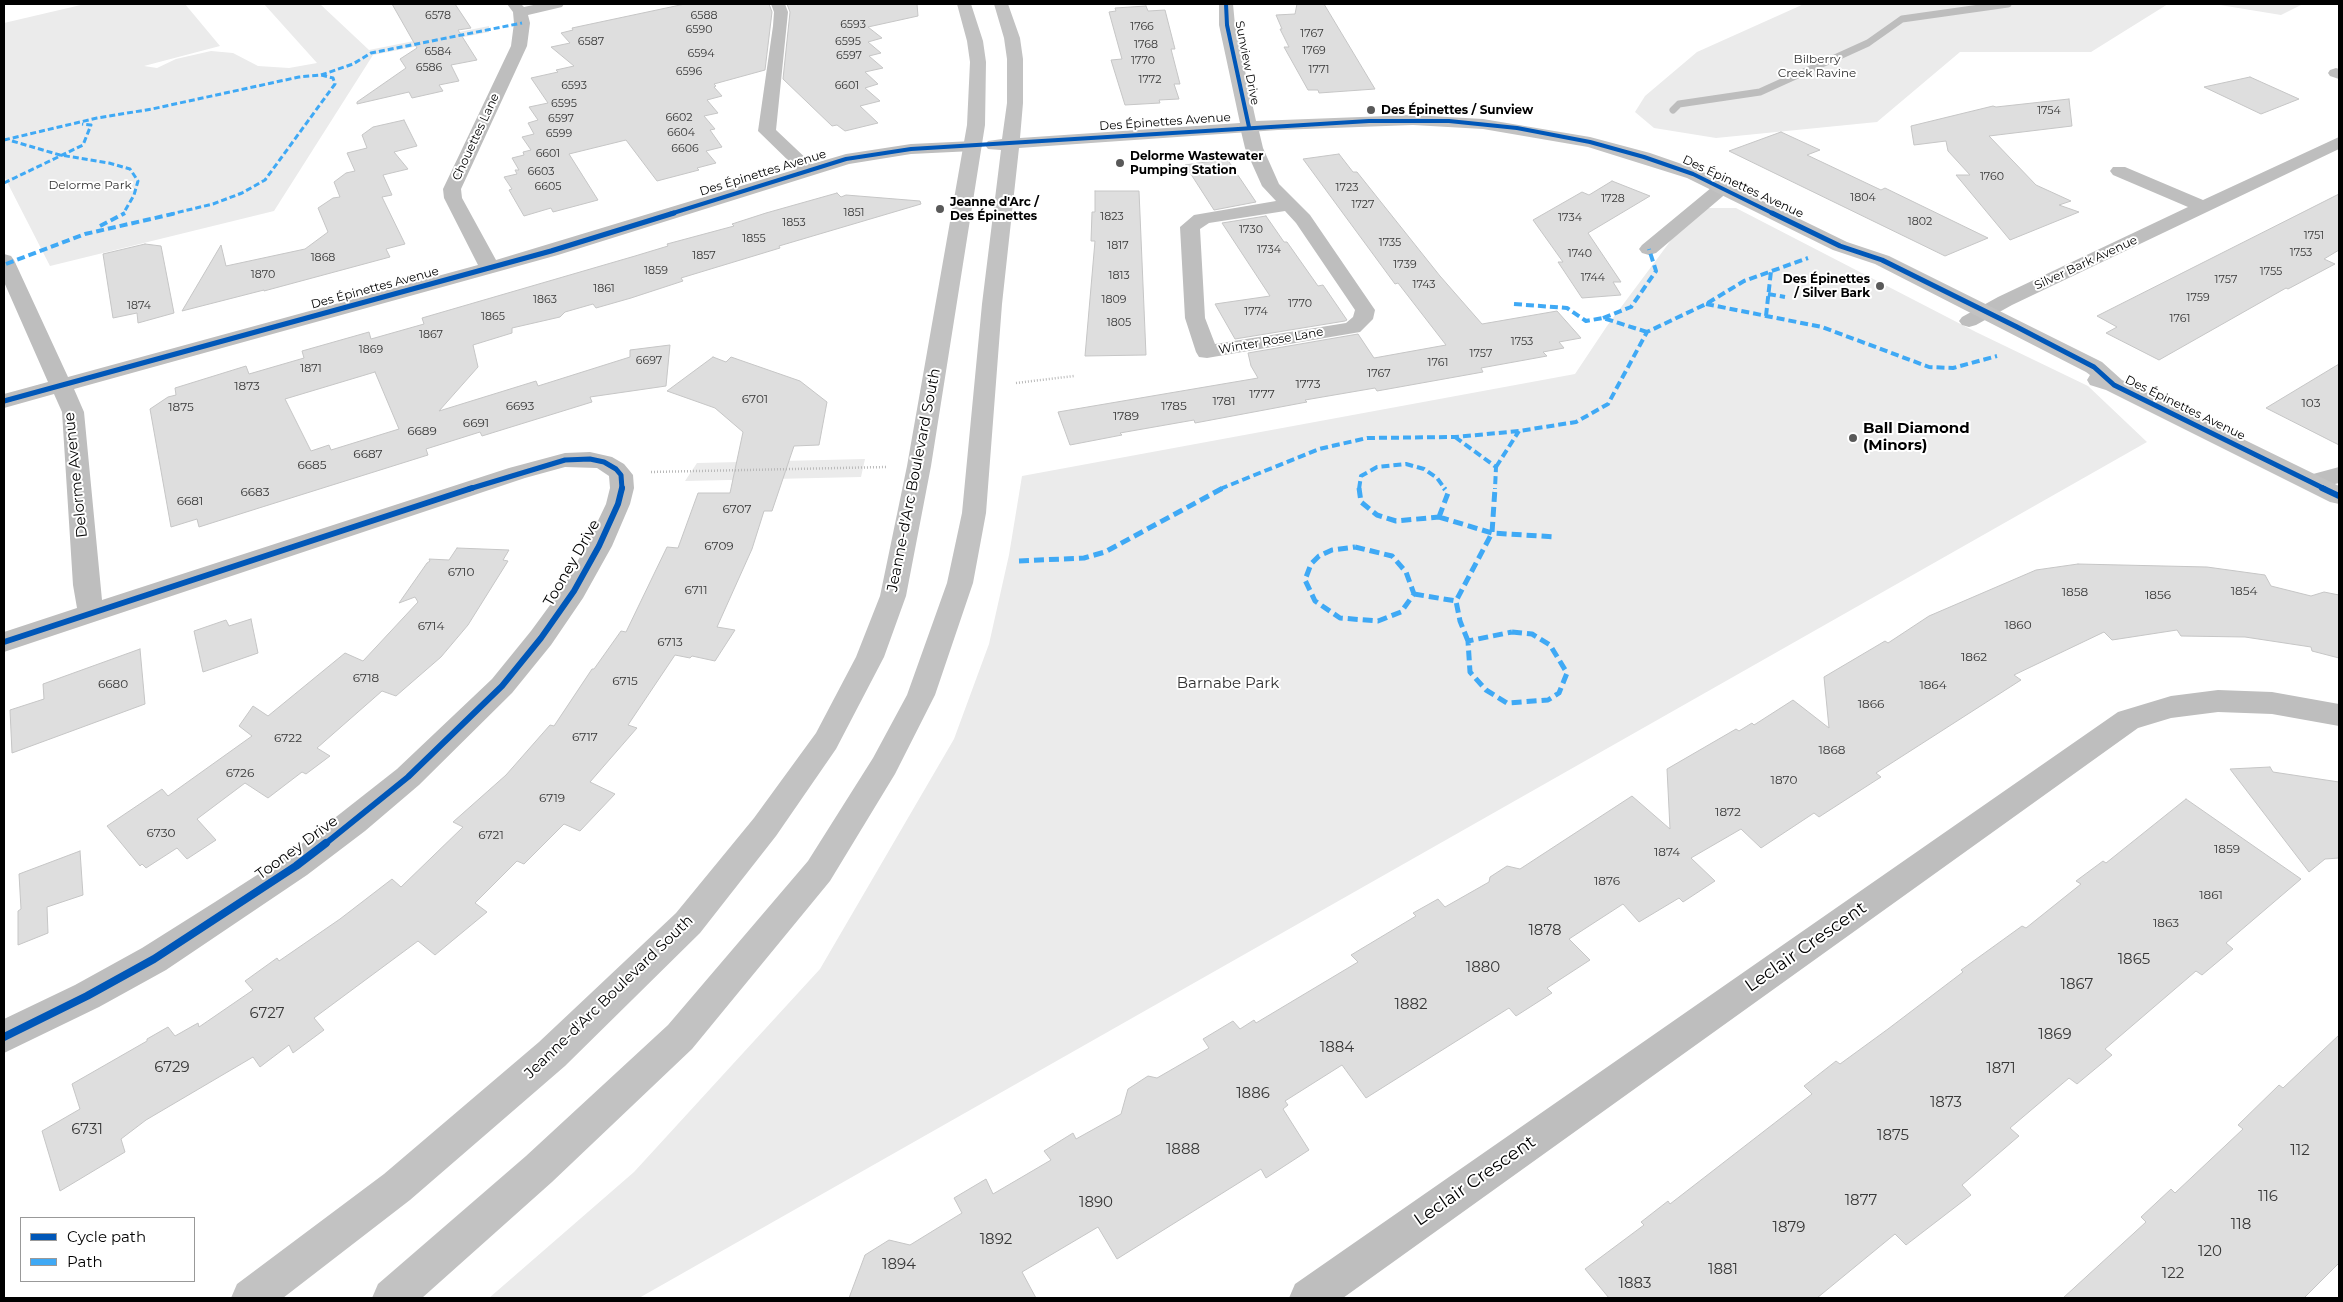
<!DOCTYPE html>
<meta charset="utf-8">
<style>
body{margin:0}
#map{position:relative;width:2343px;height:1302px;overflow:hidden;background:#fff;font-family:Montserrat,sans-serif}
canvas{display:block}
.frame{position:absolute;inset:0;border:5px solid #000;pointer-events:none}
.legend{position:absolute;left:20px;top:1217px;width:175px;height:65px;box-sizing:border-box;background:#fff;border:1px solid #999;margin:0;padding:6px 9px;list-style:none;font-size:15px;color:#000}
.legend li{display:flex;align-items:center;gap:10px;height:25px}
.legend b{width:25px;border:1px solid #999}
</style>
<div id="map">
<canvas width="2343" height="1302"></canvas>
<div class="frame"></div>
<ul class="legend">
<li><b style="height:6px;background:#0057b8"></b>Cycle path</li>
<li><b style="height:6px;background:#3fa9f5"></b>Path</li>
</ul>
</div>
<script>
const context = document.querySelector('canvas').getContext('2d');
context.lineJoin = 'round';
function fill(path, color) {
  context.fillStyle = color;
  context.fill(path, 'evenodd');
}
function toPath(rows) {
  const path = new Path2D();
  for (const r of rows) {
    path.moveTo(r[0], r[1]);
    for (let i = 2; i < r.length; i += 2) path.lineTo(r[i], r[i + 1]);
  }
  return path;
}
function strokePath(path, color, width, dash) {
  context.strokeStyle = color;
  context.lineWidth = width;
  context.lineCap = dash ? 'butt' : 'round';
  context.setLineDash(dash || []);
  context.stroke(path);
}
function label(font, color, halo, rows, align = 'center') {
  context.font = font + ' Montserrat,sans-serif';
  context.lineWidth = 4;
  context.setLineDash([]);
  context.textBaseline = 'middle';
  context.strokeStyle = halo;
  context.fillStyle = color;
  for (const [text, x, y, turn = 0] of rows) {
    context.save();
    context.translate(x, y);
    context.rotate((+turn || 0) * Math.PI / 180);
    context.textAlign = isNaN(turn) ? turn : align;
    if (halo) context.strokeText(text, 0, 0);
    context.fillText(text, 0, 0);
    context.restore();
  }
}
const green = toPath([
 [85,4,185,4,220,46,144,66,157,68,176,59,211,51,233,53,258,66,289,68,317,63,264,4,320,4,369,50,489,26,489,32,373,55,274,211,50,266,4,176,4,23],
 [1804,4,2168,4,2091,52,1960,52,1877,122,1716,138,1654,128,1635,112,1645,96,1697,52],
 [2214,4,2303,4,2281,15],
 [1695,208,1736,208,1976,332,2088,386,2147,442,639,1298,489,1298,634,1172,820,969,954,739,989,644,1009,555,1022,476,1575,374,1607,326],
 [865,459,861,477,685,481,697,463]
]);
const stream = toPath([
 [1673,110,1679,104,1760,92,1868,43,1902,19,2008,4]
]);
const building = toPath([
 [392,4,455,4,471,28,458,30,477,60,451,65,459,81,439,85,443,91,412,98,409,92,357,104,357,102,406,68,400,59,417,48,392,4],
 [685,4,769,4,772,12,765,70,714,84,716,86,714,87,722,96,707,100,718,113,704,116,715,129,710,130,722,147,706,151,716,163,697,168,699,170,657,181,626,140,569,154,598,200,553,212,551,208,524,216,509,190,512,189,504,177,517,174,515,170,519,170,512,158,524,155,523,152,531,150,522,137,534,134,528,123,538,120,529,107,548,103,531,78,558,72,556,70,574,66,551,47,570,43,561,33,573,30,572,28,685,4],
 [787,4,917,4,918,16,868,27,882,38,868,42,881,53,869,56,883,68,865,72,878,84,865,88,880,101,860,106,878,123,845,131,837,125,832,126,783,79,790,12,787,4],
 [1297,4,1324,4,1375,89,1319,93,1318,90,1308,90,1284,47,1289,47,1280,29,1282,29,1276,15,1295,14,1297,4],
 [1146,6,1148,11,1165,10,1175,49,1171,49,1180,84,1174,84,1179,99,1159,100,1160,103,1125,105,1111,60,1122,59,1109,12,1116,11,1115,8,1146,6],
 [2250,77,2299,99,2261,114,2204,87,2250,77],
 [2069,99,2072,126,1989,136,2036,185,2071,201,2059,205,2079,212,2010,240,1956,175,1970,175,1948,151,1946,141,1914,145,1911,126,1993,106,1996,107,2069,99],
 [404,120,417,146,394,152,408,169,383,175,392,195,382,197,405,244,386,249,390,257,264,291,264,290,182,311,221,245,226,266,305,249,328,232,318,208,333,198,340,197,334,182,346,173,355,171,347,153,367,148,362,135,373,127,404,120],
 [1781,132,1820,150,1807,155,1881,190,1885,188,1988,238,1945,256,1729,151,1781,132],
 [1339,154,1353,172,1357,172,1440,276,1482,324,1557,311,1581,338,1559,342,1564,348,1543,352,1547,356,1481,368,1483,372,1377,391,1375,388,1305,400,1307,402,1195,423,1194,420,1120,433,1122,435,1070,445,1058,412,1258,378,1251,366,1248,353,1358,334,1374,358,1446,345,1398,283,1395,284,1303,159,1339,154],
 [1227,159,1256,202,1214,210,1185,165,1227,159],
 [1612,181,1650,196,1588,233,1621,282,1613,282,1621,295,1582,298,1558,262,1563,262,1533,220,1582,192,1589,195,1612,181],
 [1095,191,1139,191,1146,355,1085,356,1095,241,1091,241,1092,212,1095,212,1095,191],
 [837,193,841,197,846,195,920,201,921,204,779,246,780,248,681,278,683,281,631,298,596,308,593,304,565,312,560,317,512,328,512,333,473,345,478,367,439,411,536,381,538,386,630,357,630,350,670,345,666,386,590,397,592,402,482,436,480,432,426,449,428,455,259,508,199,527,197,519,171,527,150,409,168,397,176,395,175,388,246,366,249,374,304,358,302,351,369,332,371,339,424,324,422,318,635,256,668,246,667,244,734,226,732,224,766,213,837,193],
 [375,372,399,429,331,450,329,445,311,451,285,399,375,372],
 [2339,194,2339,250,2324,259,2335,264,2288,289,2286,288,2159,360,2106,333,2117,327,2097,316,2339,194],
 [1266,216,1284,242,1287,242,1318,286,1323,285,1347,320,1345,321,1235,339,1215,304,1270,296,1222,223,1266,216],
 [145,244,161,246,174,313,138,323,137,313,113,318,103,254,145,244],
 [713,357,726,362,731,357,800,381,827,402,819,445,794,446,772,511,764,511,752,549,717,627,735,630,715,661,692,656,690,658,675,655,628,725,637,728,590,782,615,794,580,831,564,824,524,864,517,861,475,903,487,912,435,955,418,941,314,1018,324,1030,293,1053,289,1045,260,1067,253,1057,146,1120,121,1139,125,1152,60,1191,42,1131,80,1109,72,1084,147,1041,147,1039,168,1027,175,1036,198,1023,199,1027,253,990,245,981,277,958,279,961,340,919,392,879,401,887,463,827,453,822,506,775,550,725,554,726,592,669,594,669,621,631,626,632,667,547,678,548,698,493,730,493,743,432,715,408,667,391,713,357],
 [2339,364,2339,445,2266,408,2339,364],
 [457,548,509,550,503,560,508,561,468,625,441,657,396,696,382,691,317,748,330,756,306,774,302,772,268,798,245,783,197,819,216,840,187,859,177,848,146,868,142,864,140,866,107,826,162,789,168,796,252,736,239,726,253,706,268,716,345,653,363,661,418,602,415,597,399,603,427,563,430,561,429,559,449,560,457,548],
 [2078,564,2207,567,2265,575,2271,586,2311,596,2324,592,2339,595,2339,658,2312,651,2311,647,2245,637,2181,636,2177,630,2112,640,2104,632,2014,675,2021,680,1876,773,1881,777,1819,817,1814,813,1761,848,1741,829,1691,858,1715,881,1683,902,1679,898,1639,922,1623,904,1569,939,1590,960,1547,988,1552,993,1516,1016,1509,1008,1366,1098,1342,1065,1285,1101,1288,1105,1283,1109,1309,1150,1266,1178,1261,1169,1117,1259,1098,1227,1022,1272,1036,1298,849,1298,865,1255,889,1240,910,1245,962,1213,954,1198,986,1179,993,1194,1051,1160,1044,1151,1073,1133,1076,1139,1121,1114,1128,1089,1148,1076,1157,1078,1209,1048,1203,1039,1233,1021,1240,1029,1254,1020,1256,1023,1358,962,1351,955,1416,916,1413,913,1438,899,1445,907,1489,882,1490,877,1507,866,1520,869,1632,796,1670,829,1667,769,1736,729,1739,731,1752,723,1754,725,1793,700,1829,728,1824,677,1885,641,1888,643,1929,616,2036,570,2078,564],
 [251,619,258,653,203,672,194,631,226,620,229,626,251,619],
 [140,649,145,704,12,753,10,710,44,699,43,684,140,649],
 [2270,767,2273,772,2339,782,2339,858,2325,859,2309,872,2230,769,2270,767],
 [2186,799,2301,879,2226,943,2233,949,2202,975,2196,971,2105,1049,2112,1055,2077,1084,2069,1078,2010,1128,2019,1136,1962,1185,1971,1195,1906,1245,1895,1234,1817,1298,1609,1298,1585,1269,1644,1225,1641,1222,1668,1201,1670,1204,1812,1094,1804,1086,1836,1061,1840,1064,1888,1029,1963,972,1961,970,2022,926,2026,928,2081,884,2076,881,2103,861,2106,863,2186,799],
 [80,851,83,895,47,907,48,933,18,945,18,911,21,909,19,874,80,851],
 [2339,1035,2339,1263,2304,1298,2063,1298,2146,1222,2141,1217,2171,1189,2175,1193,2243,1129,2238,1125,2279,1085,2283,1088,2339,1035]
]);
const path = toPath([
 [1016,383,1074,376],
 [651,472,887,467]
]);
const street = toPath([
 [507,4,521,4,524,7,538,4,564,4,562,7,528,15,530,23,527,46,461,189,462,198,496,260,797,169,758,131,773,26,774,12,771,4,785,4,788,12,776,130,812,164,846,154,911,144,973,141,979,142,982,146,979,150,973,151,911,154,849,164,558,255,74,389,84,412,102,600,509,468,565,453,590,452,612,457,624,464,629,470,633,475,634,488,630,504,612,546,583,598,551,645,512,693,419,785,365,831,307,875,166,970,99,1007,4,1053,4,1019,75,985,142,948,215,902,285,857,397,769,492,679,531,631,564,586,586,546,606,504,610,488,609,476,597,468,565,467,525,478,4,652,4,632,77,608,73,585,62,412,54,394,4,408,4,394,48,382,4,282,4,254,11,256,14,260,68,377,478,265,444,198,443,189,511,46,514,23,513,12,507,4],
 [2336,68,2339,69,2339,79,2330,76,2328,73,2330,70,2336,68],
 [1249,122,1255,123,1258,127,1263,148,1279,184,1310,215,1375,310,1373,319,1360,332,1207,358,1199,357,1196,352,1185,318,1180,227,1194,215,1276,201,1262,186,1245,148,1240,127,1243,123,1249,122],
 [1285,211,1296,223,1355,310,1353,317,1346,323,1215,344,1205,318,1200,229,1209,223,1285,211],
 [2339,137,2339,149,2012,305,1976,325,1969,327,1962,325,1959,321,1962,317,1998,297,2188,207,2113,175,2110,171,2113,167,2125,167,2203,200,2339,137],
 [1723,182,1729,183,1732,187,1729,191,1656,253,1649,255,1642,253,1639,249,1642,245,1717,183,1723,182],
 [2339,467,2339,483,2311,490,2302,487,2299,482,2302,477,2339,467],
 [2218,690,2272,692,2339,704,2339,726,2272,714,2218,712,2171,718,2138,728,1343,1298,1289,1298,1295,1284,2118,712,2171,696,2218,690]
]);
const secondary = toPath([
 [957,4,971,4,983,41,986,62,985,125,931,466,906,596,884,657,836,749,776,836,700,933,565,1066,410,1200,283,1298,231,1298,237,1284,384,1174,539,1042,676,913,754,818,816,733,856,657,880,596,907,466,967,125,970,62,967,41,957,4],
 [994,4,1008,4,1020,38,1023,59,1023,103,1020,138,1240,123,1219,25,1219,4,1233,4,1235,25,1256,121,1413,115,1483,119,1590,137,1650,153,1699,170,1847,242,1889,256,2102,362,2122,380,2339,486,2339,504,2330,502,2106,390,2090,385,2087,380,2090,375,2086,372,1875,264,1833,250,1687,178,1588,147,1483,129,1413,125,1278,130,1019,148,1002,304,986,513,973,583,935,695,895,774,830,881,692,1049,552,1182,422,1298,372,1298,378,1284,526,1156,668,1025,808,861,873,758,907,695,947,583,962,513,982,304,1001,150,988,149,985,145,988,141,1002,139,1007,103,1007,59,1004,38,994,4]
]);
const quietFar2 = toPath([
 [321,75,353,64,371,53,522,23],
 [4,140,97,118,152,109,299,77,321,75,333,78,335,84,265,180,242,193,213,204,171,214],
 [12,141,60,155,109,163,130,169,138,181,134,195,123,214],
 [4,183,83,145,91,125,82,124]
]);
const quietFar1 = toPath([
 [100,226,125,213],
 [6,264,85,234,177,213],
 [1768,294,1785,297],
 [1514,304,1567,308,1586,321,1603,318,1647,332],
 [1706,304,1822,327,1929,367,1953,368,1997,356],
 [1766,316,1771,271],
 [1603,318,1631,307,1656,271,1649,249],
 [1455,437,1496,467,1495,489],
 [1496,467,1519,431],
 [1220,489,1319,449,1367,438,1455,437,1519,431,1576,422,1608,404,1647,332,1706,304,1744,281,1808,258],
 [1359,489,1361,476,1377,467,1406,464,1424,469,1437,478,1445,489]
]);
const quiet = toPath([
 [1359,488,1361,502,1377,515,1396,521,1439,517],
 [1439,517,1492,533,1556,537],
 [1439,517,1448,493,1444,488],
 [1355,547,1392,556,1406,572,1414,594,1401,612,1378,621,1340,618,1315,601,1305,580,1311,564,1319,556,1332,550,1355,547],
 [1019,561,1084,558,1105,552,1223,488],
 [1414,594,1456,601],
 [1512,632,1532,634,1550,645,1567,673,1559,693,1548,700,1507,703,1486,690,1470,672,1468,641,1512,632],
 [1468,641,1460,621,1456,601,1492,533,1495,488]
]);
const cyclewayFar3 = toPath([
 [1226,4,1227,25,1249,127],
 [670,214,846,159,911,149,1369,121,1449,121,1517,128,1590,142,1644,157,1693,174,1774,214]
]);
const cyclewayFar2 = toPath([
 [1772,213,1840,246,1882,260,2017,327,2094,367,2114,385,2325,489],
 [4,401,551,251,674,213],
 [469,489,565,460,590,459,604,462,616,469,621,475,622,489]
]);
const cyclewayFar1 = toPath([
 [2322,488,2339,496],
 [4,642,472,488],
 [325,844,408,777,502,686,541,638,574,591,599,546,618,504,622,488]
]);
const cycleway = toPath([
 [4,1037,87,996,154,959,296,866,326,843]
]);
const markers = [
 [1371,110,5,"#595959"],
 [1120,163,5,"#595959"],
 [940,209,5,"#595959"],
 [1880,286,5,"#595959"],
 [1853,438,5,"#595959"]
];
const farNumbernames = [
 ["6578",438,16],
 ["6588",704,16],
 ["6593",853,25],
 ["1766",1142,27],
 ["6590",699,30],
 ["1767",1312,34],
 ["6587",591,42],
 ["6595",848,42],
 ["1768",1146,45],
 ["1769",1314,51],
 ["6584",438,52],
 ["6594",701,54],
 ["6597",849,56],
 ["1770",1143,61],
 ["6586",429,68],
 ["1771",1319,70],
 ["6596",689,72],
 ["1772",1150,80],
 ["6593",574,86],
 ["6601",847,86],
 ["6595",564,104],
 ["1754",2049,111],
 ["6602",679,118],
 ["6597",561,119],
 ["6604",681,133],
 ["6599",559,134],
 ["6606",685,149],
 ["6601",548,154],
 ["6603",541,172],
 ["1760",1992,177],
 ["6605",548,187],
 ["1723",1347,188],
 ["1804",1863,198],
 ["1728",1613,199],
 ["1727",1363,205],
 ["1851",854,213],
 ["1823",1112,217],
 ["1734",1570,218],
 ["1802",1920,222],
 ["1853",794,223],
 ["1730",1251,230],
 ["1751",2314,236],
 ["1855",754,239],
 ["1735",1390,243],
 ["1817",1118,246],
 ["1734",1269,250],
 ["1753",2301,253],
 ["1740",1580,254],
 ["1857",704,256],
 ["1868",323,258],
 ["1739",1405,265],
 ["1859",656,271],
 ["1755",2271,272],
 ["1870",263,275],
 ["1813",1119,276],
 ["1744",1593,278],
 ["1757",2226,280],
 ["1743",1424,285],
 ["1861",604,289],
 ["1759",2198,298],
 ["1863",545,300],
 ["1809",1114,300],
 ["1770",1300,304],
 ["1874",139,306],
 ["1774",1256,312],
 ["1865",493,317],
 ["1761",2180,319],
 ["1805",1119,323],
 ["1867",431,335],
 ["1753",1522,342],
 ["1869",371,350],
 ["1757",1481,354],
 ["6697",649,361],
 ["1761",1438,363],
 ["1871",311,369],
 ["1767",1379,374]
];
const farParknames = [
 ["Bilberry",1817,59],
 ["Creek Ravine",1817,73],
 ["Delorme Park",90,185]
];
const farStreetnames = [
 ["Sunview Drive",1247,63,79],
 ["Des Épinettes Avenue",1165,122,-4],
 ["Chouettes Lane",476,137,-65],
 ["Des Épinettes Avenue",763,173,-17],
 ["Des Épinettes Avenue",1743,187,25],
 ["Silver Bark Avenue",2086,263,-25],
 ["Des Épinettes Avenue",375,288,-15],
 ["Winter Rose Lane",1271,341,-10],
 ["Des Épinettes Avenue",2185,408,26]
];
const farPoinames = [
 ["Des Épinettes / Sunview",1381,110],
 ["Delorme Wastewater",1130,156],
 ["Pumping Station",1130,170],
 ["Jeanne d'Arc /",950,202],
 ["Des Épinettes",950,216],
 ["Des Épinettes",1870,279,"right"],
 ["/ Silver Bark",1870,293,"right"]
];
const numberNames = [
 ["1773",1308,384],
 ["1873",247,386],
 ["1777",1262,394],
 ["6701",755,399],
 ["1781",1224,401],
 ["103",2311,403],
 ["6693",520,406],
 ["1785",1174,406],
 ["1875",181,407],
 ["1789",1126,416],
 ["6691",476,423],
 ["6689",422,431],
 ["6687",368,454],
 ["6685",312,465],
 ["6683",255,492],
 ["6681",190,501],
 ["6707",737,509],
 ["6709",719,546],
 ["6710",461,572],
 ["6711",696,590],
 ["1854",2244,591],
 ["1858",2075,592],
 ["1856",2158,595],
 ["1860",2018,625],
 ["6714",431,626],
 ["6713",670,642],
 ["1862",1974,657],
 ["6718",366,678],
 ["6715",625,681],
 ["6680",113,684],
 ["1864",1933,685],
 ["1866",1871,704],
 ["6717",585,737],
 ["6722",288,738],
 ["1868",1832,750],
 ["6726",240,773],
 ["1870",1784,780],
 ["6719",552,798],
 ["1872",1728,812],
 ["6730",161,833],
 ["6721",491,835],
 ["1859",2227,849],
 ["1874",1667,852],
 ["1876",1607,881],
 ["1861",2211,895],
 ["1863",2166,923]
];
const poiNames = [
 ["Ball Diamond",1863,429],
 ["(Minors)",1863,446]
];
const streetNames = [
 ["Delorme Avenue",76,475,-96],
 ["Jeanne-d'Arc Boulevard South",914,480,-79],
 ["Tooney Drive",572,563,-60],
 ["Tooney Drive",297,848,-36],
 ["Jeanne-d'Arc Boulevard South",609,997,-44]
];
const parkNames = [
 ["Barnabe Park",1228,684]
];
const nearNumbernames = [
 ["1878",1545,931],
 ["1865",2134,960],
 ["1880",1483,968],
 ["1867",2077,985],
 ["1882",1411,1005],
 ["6727",267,1014],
 ["1869",2055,1035],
 ["1884",1337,1048],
 ["6729",172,1068],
 ["1871",2001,1069],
 ["1886",1253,1094],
 ["1873",1946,1103],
 ["6731",87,1130],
 ["1875",1893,1136],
 ["1888",1183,1150],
 ["112",2300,1151],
 ["116",2268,1197],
 ["1877",1861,1201],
 ["1890",1096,1203],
 ["118",2241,1225],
 ["1879",1789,1228],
 ["1892",996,1240],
 ["120",2210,1252],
 ["1894",899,1265],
 ["1881",1723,1270],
 ["122",2173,1274],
 ["1883",1635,1284]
];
const nearStreetnames = [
 ["Leclair Crescent",1806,947,-35],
 ["Leclair Crescent",1475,1181,-35]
];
fill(green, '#ebebeb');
strokePath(stream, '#bdbdbd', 7);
fill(building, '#dedede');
strokePath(building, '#c6c6c6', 1);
strokePath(path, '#b9b9b9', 2.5, [1, 2]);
fill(street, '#bebebe');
fill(secondary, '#c2c2c2');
strokePath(quietFar2, '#3fa9f5', 3, [6, 3]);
strokePath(quietFar1, '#3fa9f5', 4, [8, 4]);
strokePath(quiet, '#3fa9f5', 5, [10, 5]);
strokePath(cyclewayFar3, '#0057b8', 4);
strokePath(cyclewayFar2, '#0057b8', 5);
strokePath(cyclewayFar1, '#0057b8', 6);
strokePath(cycleway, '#0057b8', 8);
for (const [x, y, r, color] of markers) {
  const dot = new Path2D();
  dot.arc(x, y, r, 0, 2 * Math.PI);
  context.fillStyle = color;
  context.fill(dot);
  strokePath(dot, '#fff', 2);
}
label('11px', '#383838', null, farNumbernames);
label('12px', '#313131', '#fff', farParknames);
label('12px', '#000', '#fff', farStreetnames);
label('bold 12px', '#000', '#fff', farPoinames, 'left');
label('12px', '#383838', null, numberNames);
label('bold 15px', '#000', '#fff', poiNames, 'left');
label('15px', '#000', '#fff', streetNames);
label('15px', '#313131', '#fff', parkNames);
label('15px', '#383838', null, nearNumbernames);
label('18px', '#000', '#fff', nearStreetnames);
</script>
